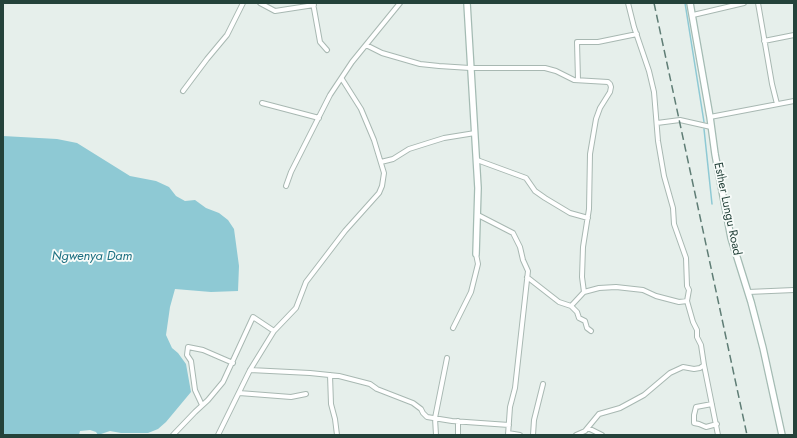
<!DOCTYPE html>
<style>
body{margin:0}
#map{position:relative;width:797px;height:438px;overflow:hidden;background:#e6efeb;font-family:Jost,sans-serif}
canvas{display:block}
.frame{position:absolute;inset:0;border:4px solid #24423a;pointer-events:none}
</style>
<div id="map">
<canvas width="797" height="438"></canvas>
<div class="frame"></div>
</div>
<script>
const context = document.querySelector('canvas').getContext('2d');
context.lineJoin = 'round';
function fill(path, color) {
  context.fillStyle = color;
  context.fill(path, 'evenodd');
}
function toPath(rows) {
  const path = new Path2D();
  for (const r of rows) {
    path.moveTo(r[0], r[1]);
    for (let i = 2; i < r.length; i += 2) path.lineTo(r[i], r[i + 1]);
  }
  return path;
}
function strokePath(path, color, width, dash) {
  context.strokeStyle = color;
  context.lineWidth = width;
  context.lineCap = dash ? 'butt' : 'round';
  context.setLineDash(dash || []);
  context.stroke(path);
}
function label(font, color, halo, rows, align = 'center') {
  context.font = font + ' Jost,sans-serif';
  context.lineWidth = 3.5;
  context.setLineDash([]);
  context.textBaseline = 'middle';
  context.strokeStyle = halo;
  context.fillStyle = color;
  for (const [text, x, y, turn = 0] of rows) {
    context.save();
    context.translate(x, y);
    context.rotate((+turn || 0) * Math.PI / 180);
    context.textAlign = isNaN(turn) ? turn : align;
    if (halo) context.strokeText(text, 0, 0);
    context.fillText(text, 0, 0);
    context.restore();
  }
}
const water = toPath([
 [3,136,57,139,77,143,130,176,156,181,169,187,176,196,185,201,195,200,206,208,219,213,228,220,234,229,239,266,238,291,211,292,175,289,170,307,166,335,172,348,178,353,186,364,191,392,166,422,158,429,148,433,121,433,110,431,98,435,96,432,90,430,80,431,79,435,3,435]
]);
const stream = toPath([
 [685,3,704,122],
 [704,129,712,204]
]);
const street = toPath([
 [260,3,275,11,314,5],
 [313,3,320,42,327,50],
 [758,3,772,84,777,104],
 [693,15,744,3],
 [764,41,794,35],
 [366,45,382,53,420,64,439,66,470,68,545,68,556,71,574,80,608,82,610,84,611,87,610,92,600,108,596,119,590,154,589,209,583,247,582,277,584,292],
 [578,80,577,42,598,42,637,34],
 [183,91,207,59,227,35,243,3],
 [262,103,319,118],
 [710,117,794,101],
 [657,123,680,120,711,127],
 [477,160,526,178,535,191,545,198,570,213,588,218],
 [381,162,393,159,409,149,428,143,444,138,475,133],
 [286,186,291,172,330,95,352,62,400,3],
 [478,215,513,233,520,247,523,260,528,271,515,388,510,407,508,435],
 [527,277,559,302,571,306,584,292,599,288,616,287,643,290,656,296,679,302,687,301],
 [748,292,794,290],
 [571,306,577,312,579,318,585,321,587,328,591,331],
 [453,328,471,292,478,264,476,254],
 [704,365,718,435],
 [250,370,310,373,339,376,370,384,377,389,413,403,421,409,423,413,427,417,452,421,509,425],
 [330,375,331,404,335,419,337,435],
 [239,393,291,397,306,394],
 [712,404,696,407,694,415,694,423,699,424,706,427,717,424],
 [202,405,195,390,191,361,187,355,188,347,203,350,233,363],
 [588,428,602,435],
 [508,433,520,435],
 [173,435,195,412,208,400,223,382,253,317,274,331],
 [218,435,250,370,274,331,296,308,306,282,345,231,379,193,382,186,384,173,374,140,361,109,342,79],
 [436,435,435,418,447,358],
 [458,435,458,421],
 [533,435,534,420,543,384],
 [576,435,585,431,599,414,620,408,644,395,670,373,683,367,694,369,700,368,704,365,701,345,697,337,697,330,693,322,687,301,689,290,687,286,686,258,674,224,673,208,664,176,658,141,654,92,649,71,634,27,628,3]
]);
const secondary = toPath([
 [467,3,478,188,476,254],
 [690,3,710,117,715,154,731,238,751,302,763,348,782,435]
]);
const rail = toPath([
 [654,3,747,435]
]);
const streetNames = [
 ["Esther Lungu Road",727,209,78]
];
const waterNames = [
 ["Ngwenya Dam",92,257]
];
fill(water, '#8ec9d4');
strokePath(stream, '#8ec9d4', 1.5);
strokePath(street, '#a8b8b2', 6);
strokePath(secondary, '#a4bbb3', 8);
strokePath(street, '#fff', 4);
strokePath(secondary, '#fff', 5.5);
strokePath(rail, '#5f7d75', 1.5, [8, 4]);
label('12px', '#24423a', '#f7fbf9', streetNames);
label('italic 13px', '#1c6f80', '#f7fbf9', waterNames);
</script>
